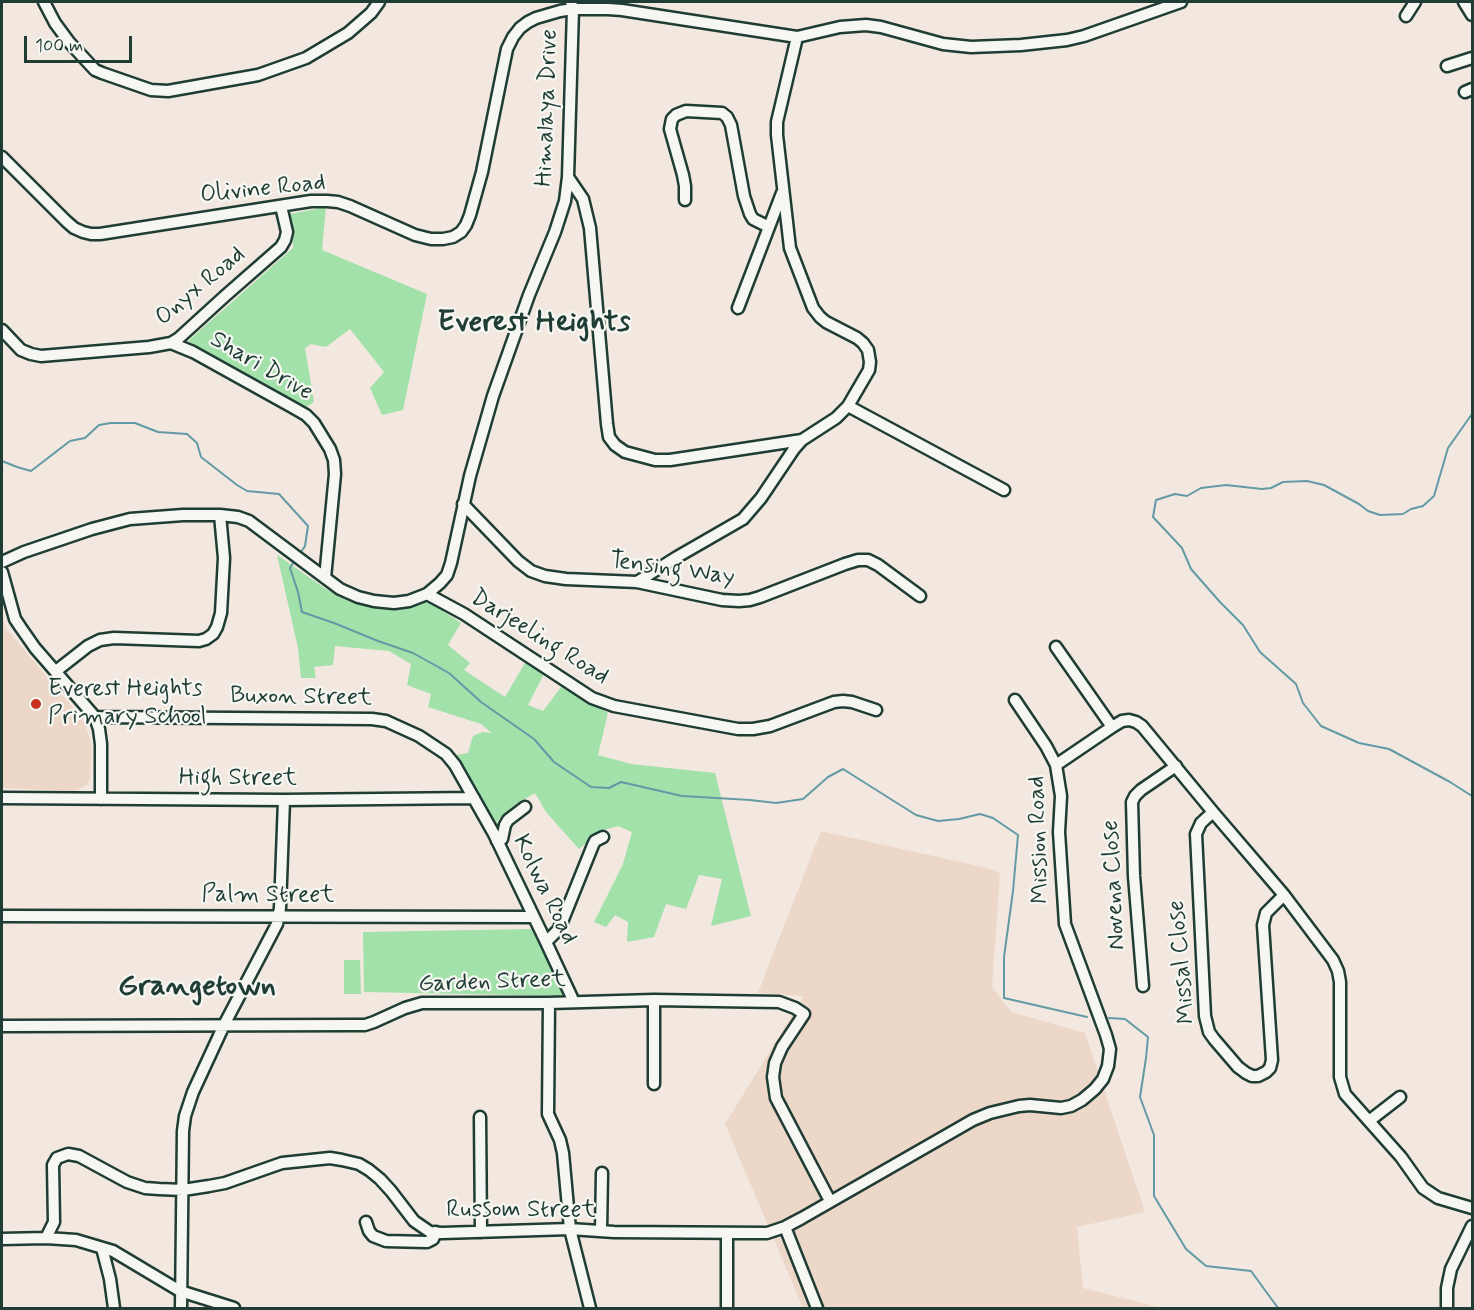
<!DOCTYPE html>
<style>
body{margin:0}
#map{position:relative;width:1474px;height:1310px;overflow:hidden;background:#f2e8df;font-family:Mynerve,sans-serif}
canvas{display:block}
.frame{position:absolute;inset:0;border:3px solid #1f3d34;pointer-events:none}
.scale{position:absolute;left:24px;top:36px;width:108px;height:27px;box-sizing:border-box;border:3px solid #1f3d34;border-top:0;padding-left:8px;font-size:18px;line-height:21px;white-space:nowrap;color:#1f3d34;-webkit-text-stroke:4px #f6f6f2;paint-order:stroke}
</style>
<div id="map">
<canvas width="1474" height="1310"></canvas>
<div class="frame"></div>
<div class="scale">100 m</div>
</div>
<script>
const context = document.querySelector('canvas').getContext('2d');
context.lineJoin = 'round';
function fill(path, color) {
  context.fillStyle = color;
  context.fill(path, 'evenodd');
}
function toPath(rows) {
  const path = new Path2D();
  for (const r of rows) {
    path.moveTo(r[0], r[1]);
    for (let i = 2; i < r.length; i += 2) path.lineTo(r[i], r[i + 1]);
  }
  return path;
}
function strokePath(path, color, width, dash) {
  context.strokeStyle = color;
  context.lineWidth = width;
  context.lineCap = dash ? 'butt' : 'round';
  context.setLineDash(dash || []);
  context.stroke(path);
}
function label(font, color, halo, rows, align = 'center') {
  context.font = font + ' Mynerve,sans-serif';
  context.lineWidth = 4.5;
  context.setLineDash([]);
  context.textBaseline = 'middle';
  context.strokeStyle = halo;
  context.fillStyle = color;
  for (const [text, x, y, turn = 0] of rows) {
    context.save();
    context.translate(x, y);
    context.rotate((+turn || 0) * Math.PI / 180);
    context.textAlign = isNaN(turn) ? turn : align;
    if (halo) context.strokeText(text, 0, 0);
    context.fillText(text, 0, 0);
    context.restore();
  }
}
const built = toPath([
 [2,612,5,627,84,721,92,746,90,779,87,785,74,791,2,788],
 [821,831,983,867,1000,873,992,987,1011,1012,1085,1033,1145,1212,1077,1227,1083,1288,1162,1308,803,1308,725,1124,804,996,758,993]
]);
const green = toPath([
 [326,207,322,250,427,294,403,410,382,415,370,388,384,372,350,329,326,347,311,344,305,348,314,402,306,407,188,341,293,248,293,224,290,214],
 [277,555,326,589,346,600,363,605,387,608,408,607,429,602,461,623,448,645,470,663,464,670,505,697,525,663,544,674,528,705,543,711,561,687,608,713,598,755,631,764,715,773,751,916,711,926,722,879,699,875,686,909,666,904,654,937,627,942,628,922,615,915,606,927,594,922,623,864,632,832,618,826,600,831,579,849,546,812,535,793,515,805,497,821,499,831,456,755,468,753,473,736,483,732,492,733,481,724,428,707,431,694,407,685,411,664,389,651,335,646,333,665,314,667,316,678,301,678,298,648],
 [533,929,564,996,364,992,363,932],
 [344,960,360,960,361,994,344,994]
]);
const stream = toPath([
 [1472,414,1448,448,1434,496,1423,506,1411,509,1403,514,1380,515,1368,511,1359,504,1324,485,1307,481,1283,482,1271,488,1262,489,1226,485,1201,488,1187,496,1175,494,1156,500,1153,517,1182,548,1191,569,1220,602,1243,625,1260,652,1296,684,1303,703,1321,726,1359,743,1389,749,1450,782,1472,796],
 [2,461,17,467,31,471,70,441,85,438,99,425,111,423,135,423,158,432,187,434,197,443,201,457,237,485,247,491,279,494,308,526,305,546,299,555],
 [295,560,290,568,298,592,302,612,334,623,378,641,413,653,449,673,481,702,534,739,554,762,591,787,609,788,621,782,682,796,750,800,776,803,803,799,828,777,843,769,916,815,938,821,959,819,980,814,993,818,1018,835,1013,891,1004,957,1004,998,1087,1017],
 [1109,1018,1125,1019,1148,1037,1146,1058,1140,1097,1154,1135,1154,1196,1186,1249,1206,1266,1251,1271,1278,1308]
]);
const minor = toPath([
 [44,2,55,23,69,42,95,70,102,73,151,90,168,91,258,75,306,58,348,33,371,13,379,2],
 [1464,2,1472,15],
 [1406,16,1415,2],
 [1447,66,1472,58],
 [1465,92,1472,89],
 [2,157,66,221,74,228,83,232,91,234,100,234,311,201,327,201,338,202,350,206,415,235,431,239,443,239,453,237,461,232,466,225,470,215,482,172,507,49,513,37,520,28,528,22,536,18,560,11,573,9,571,2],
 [568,177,583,199,590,228,607,424,609,437,615,445,625,452,655,460,670,460,802,440],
 [685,200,685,186,683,175,670,129,672,119,676,115,686,111,722,113,727,117,731,125,744,196,750,214,753,219,769,227],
 [738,308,782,193],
 [2,330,21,350,31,354,41,356,149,347,171,343,179,338,225,296,281,247,285,240,287,232,281,206],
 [171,343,193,352,292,407,306,415,314,423,330,449,334,460,335,474,325,578],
 [848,406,1004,490],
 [463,504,518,561,531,571,545,576,566,579,637,582,722,600,739,601,750,600,760,597,845,564,858,560,868,560,878,565,920,596],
 [2,562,24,552,92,529,130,519,183,515,220,515,238,517,249,521,340,589,358,597,374,601,394,603,409,601,427,594,440,583,447,575,451,563,470,476,493,396,529,295,555,232,565,201,568,177,573,9,608,9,622,10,797,37,840,27,866,25,881,27,943,44,971,47,1021,45,1067,40,1084,36,1181,2],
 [2,572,15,619,21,628,35,648,95,717,99,729,101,744,101,799],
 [637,582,677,557,743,519,761,498,794,449,802,440,836,418,848,406,869,370,870,362,868,350,863,343,857,338,826,322,820,317,813,308,790,248,777,135,777,122,797,37],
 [427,594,464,614,592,698,614,706,738,729,753,729,770,726,834,702,843,701,852,702,876,710],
 [1056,647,1112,727],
 [56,671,88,646,100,640,114,638,199,641,206,639,213,634,217,627,221,613,224,558,220,515],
 [1015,700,1046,746,1056,765],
 [95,717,372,719,386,721,419,736,446,754,455,765,494,834,546,942,574,1002],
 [2,798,284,800,474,798],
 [1213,812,1201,823,1196,834,1205,1016,1209,1032,1214,1039,1238,1067,1246,1073,1252,1076,1258,1076,1266,1072,1270,1068,1272,1060,1263,925,1266,913,1284,895],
 [497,841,502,839,505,825,508,820,525,807],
 [2,916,534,917],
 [546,942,558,930,562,922,593,845,595,841,603,837],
 [1143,986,1134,876,1132,802,1135,796,1141,790,1176,766],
 [654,1000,654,1084],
 [549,1003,548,1114,560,1140,563,1153,570,1229,590,1308],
 [2,1026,353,1025,365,1025,374,1022,405,1008,422,1003,549,1003,654,1000,779,1002,795,1008,804,1014,782,1047,775,1063,773,1077,776,1098,830,1201],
 [480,1117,481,1232],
 [1369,1121,1400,1097],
 [366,1222,369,1231,373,1236,386,1241,427,1242,433,1239,436,1232],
 [785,1227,817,1308],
 [601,1231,602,1173],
 [46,1238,54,1222,53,1165,57,1158,68,1154,79,1156,127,1182,145,1188,159,1189,183,1190,209,1186,225,1183,282,1163,330,1158,342,1160,359,1164,369,1170,380,1179,391,1191,414,1221,430,1232,442,1233,570,1229,614,1232,767,1233,785,1227,802,1218,973,1120,990,1113,1019,1106,1030,1105,1061,1108,1071,1106,1082,1100,1095,1089,1103,1079,1108,1066,1110,1049,1106,1035,1065,924,1059,832,1061,796,1056,765,1112,727,1122,721,1129,720,1136,722,1142,726,1213,812,1284,895,1333,960,1338,971,1340,982,1340,1077,1345,1094,1401,1157,1423,1188,1438,1198,1472,1208],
 [2,1239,46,1238,76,1240,113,1251,180,1291,234,1308],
 [102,1248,110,1279,114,1308],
 [181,1308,183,1131,185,1116,193,1092,224,1025,277,924,280,908,284,800],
 [727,1308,727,1233],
 [1447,1308,1447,1288,1451,1269,1472,1226]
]);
const markers = [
 [36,704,6,"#c8321e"]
];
const streetNames = [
 ["Himalaya Drive",548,108,-88],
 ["Olivine Road",263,190,-6],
 ["Onyx Road",201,287,-40],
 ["Shari Drive",261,367,30],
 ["Tensing Way",672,570,8],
 ["Darjeeling Road",539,638,32],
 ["Buxon Street",301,698,1],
 ["High Street",238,779],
 ["Mission Road",1040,840,-92],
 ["Novena Close",1115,885,-93],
 ["Kolwa Road",544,890,64],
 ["Palm Street",268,896],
 ["Missal Close",1183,962,-95],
 ["Garden Street",492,983,-2],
 ["Russom Street",521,1211]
];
const poiNames = [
 ["Everest Heights",48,690],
 ["Primary School",48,718]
];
const districtNames = [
 ["Everest Heights",534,324],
 ["Grangetown",197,988]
];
fill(built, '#edd7c8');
fill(green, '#a2e1aa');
strokePath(stream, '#639aa6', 2);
strokePath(minor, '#1f3d34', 15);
strokePath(minor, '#f6f6f2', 10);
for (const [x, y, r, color] of markers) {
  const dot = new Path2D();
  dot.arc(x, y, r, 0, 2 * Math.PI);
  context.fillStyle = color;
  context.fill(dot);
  strokePath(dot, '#f6f6f2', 2);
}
label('24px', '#1f3d34', '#f6f6f2', streetNames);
label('24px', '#1f3d34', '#f6f6f2', poiNames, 'left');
label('bold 30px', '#1f3d34', '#f6f6f2', districtNames);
</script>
